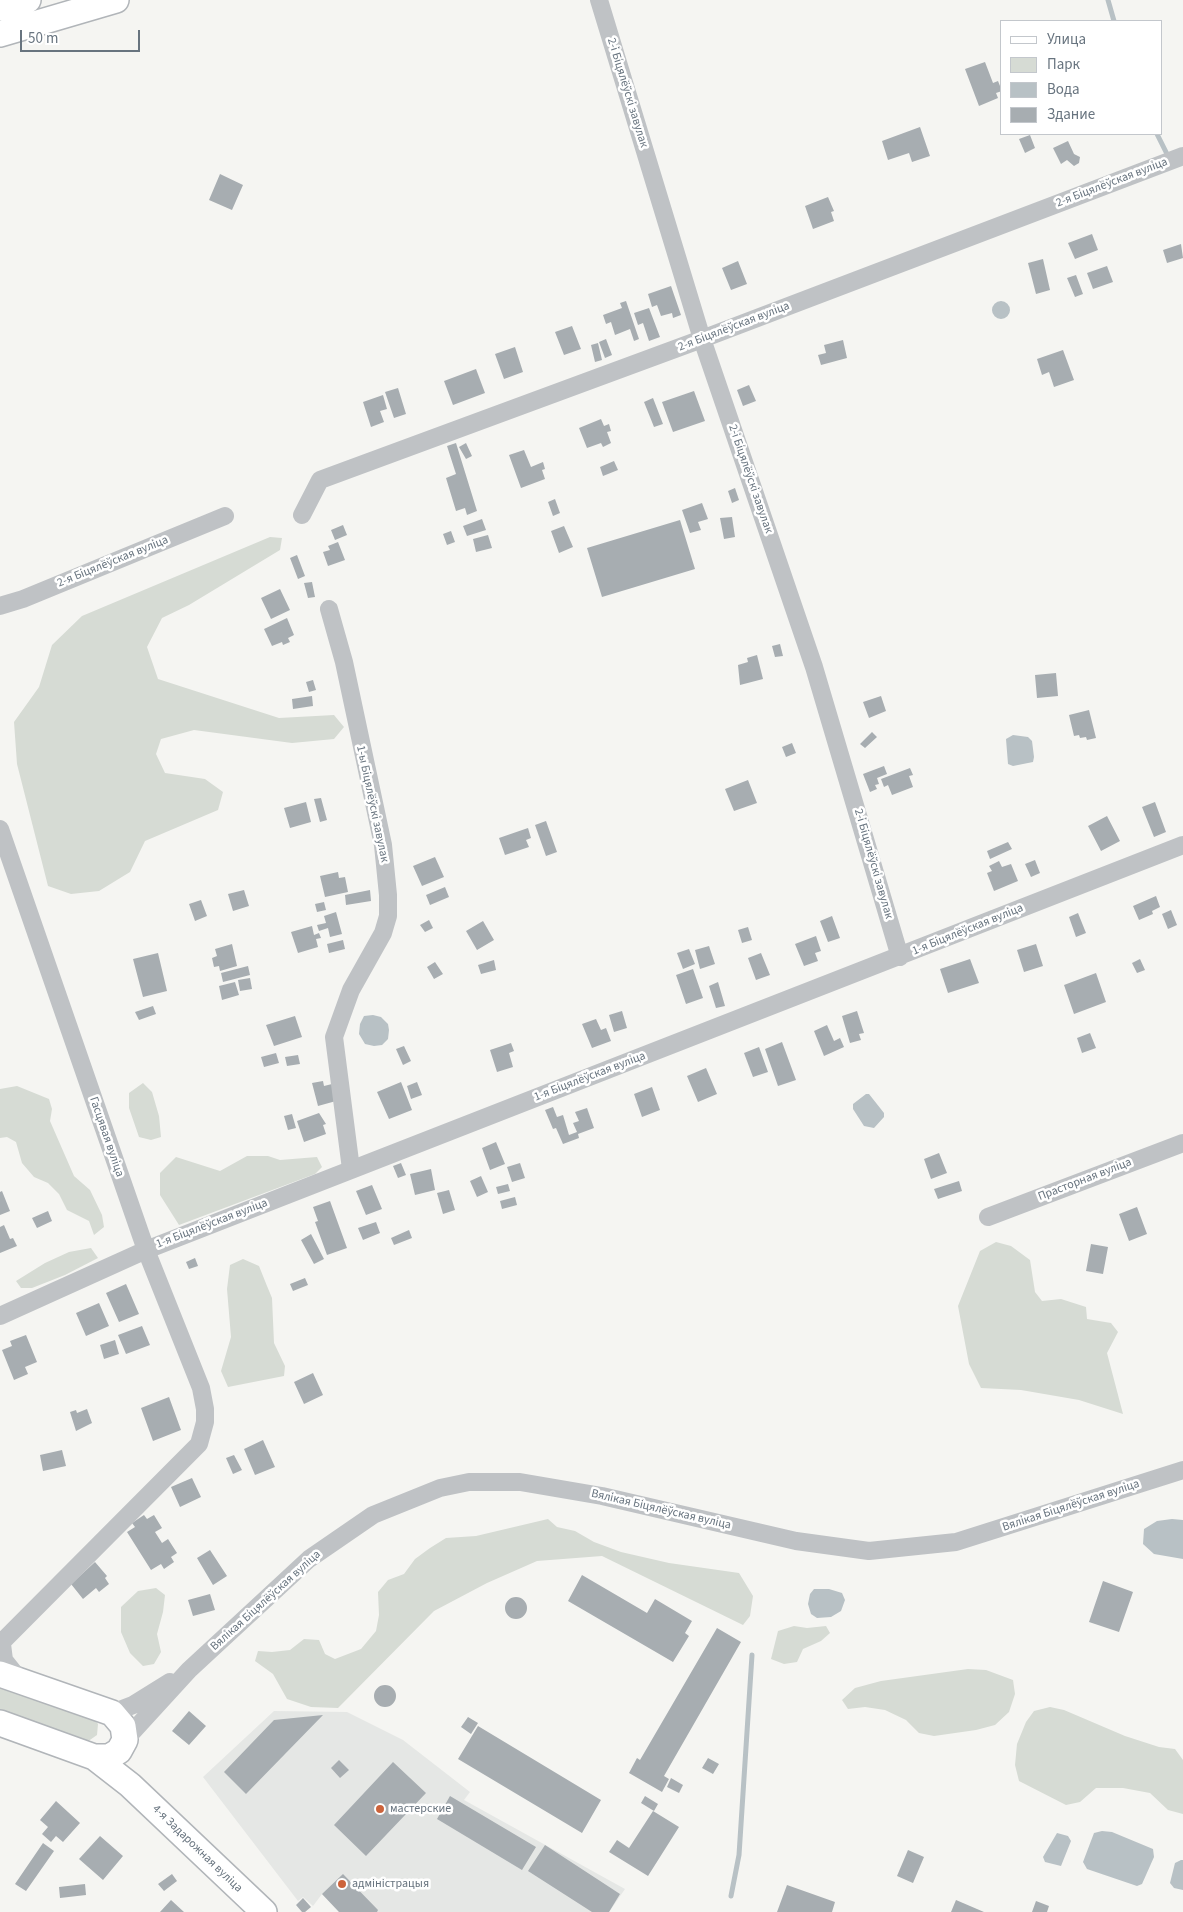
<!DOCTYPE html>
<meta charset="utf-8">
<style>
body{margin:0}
#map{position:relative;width:1183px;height:1912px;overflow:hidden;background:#f5f5f2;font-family:"Source Sans 3",sans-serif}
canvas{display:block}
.legend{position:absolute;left:1000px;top:20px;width:162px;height:115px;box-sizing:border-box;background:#fff;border:1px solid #c3c7cc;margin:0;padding:6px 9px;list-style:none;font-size:15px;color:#68747f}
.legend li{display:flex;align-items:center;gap:10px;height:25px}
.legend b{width:25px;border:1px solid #c3c7cc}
.scale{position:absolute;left:20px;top:30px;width:120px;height:22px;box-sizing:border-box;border:2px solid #68747f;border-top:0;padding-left:6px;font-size:15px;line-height:18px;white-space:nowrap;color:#68747f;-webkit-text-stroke:4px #fff;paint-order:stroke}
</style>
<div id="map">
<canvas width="1183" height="1912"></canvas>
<ul class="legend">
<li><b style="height:6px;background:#fff"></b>Улица</li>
<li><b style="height:14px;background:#d6dbd4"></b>Парк</li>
<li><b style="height:14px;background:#b8c1c5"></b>Вода</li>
<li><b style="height:14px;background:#a7adb1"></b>Здание</li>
</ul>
<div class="scale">50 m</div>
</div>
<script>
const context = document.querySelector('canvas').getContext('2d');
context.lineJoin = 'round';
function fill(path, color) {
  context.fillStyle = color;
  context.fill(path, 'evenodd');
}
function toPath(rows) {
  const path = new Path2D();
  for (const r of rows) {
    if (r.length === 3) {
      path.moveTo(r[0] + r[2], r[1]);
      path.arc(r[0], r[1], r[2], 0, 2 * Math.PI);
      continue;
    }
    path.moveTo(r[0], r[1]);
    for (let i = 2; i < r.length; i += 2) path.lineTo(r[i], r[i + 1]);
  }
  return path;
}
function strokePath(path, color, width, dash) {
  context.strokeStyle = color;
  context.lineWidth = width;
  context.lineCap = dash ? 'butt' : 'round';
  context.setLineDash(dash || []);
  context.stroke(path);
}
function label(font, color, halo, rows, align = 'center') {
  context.font = font + ' "Source Sans 3",sans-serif';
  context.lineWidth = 5;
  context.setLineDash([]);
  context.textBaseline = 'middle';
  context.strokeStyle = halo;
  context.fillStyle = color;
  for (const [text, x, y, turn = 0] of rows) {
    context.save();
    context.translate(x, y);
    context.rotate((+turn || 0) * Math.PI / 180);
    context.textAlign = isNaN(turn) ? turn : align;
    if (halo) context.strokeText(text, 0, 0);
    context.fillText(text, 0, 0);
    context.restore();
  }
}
const built = toPath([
 [274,1711,347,1712,403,1740,470,1792,464,1800,625,1889,609,1912,339,1912,322,1894,313,1906,303,1897,298,1901,203,1777]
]);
const green = toPath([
 [270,537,282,538,280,550,189,605,162,618,147,647,158,679,279,718,334,715,344,727,334,739,292,743,194,730,161,739,156,754,165,773,205,779,223,792,218,810,145,841,130,872,99,891,71,894,48,886,17,764,14,722,39,687,52,645,82,616],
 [143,1083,152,1092,159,1116,161,1137,151,1140,139,1137,129,1108,129,1093],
 [17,1086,49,1099,52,1109,50,1121,74,1176,90,1190,102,1215,104,1227,94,1235,89,1221,67,1210,59,1194,48,1183,34,1177,22,1163,16,1142,7,1137,0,1138,0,1089],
 [247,1156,268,1156,280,1160,317,1157,322,1167,315,1174,179,1225,160,1195,160,1173,176,1157,220,1171],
 [996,1242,1011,1246,1030,1260,1035,1292,1042,1301,1061,1299,1086,1307,1087,1319,1111,1323,1118,1332,1107,1353,1123,1414,1079,1400,1021,1390,981,1388,969,1364,958,1306,980,1251],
 [91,1248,98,1258,65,1275,32,1288,21,1288,16,1281,45,1263,69,1252],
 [243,1259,259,1266,267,1286,272,1298,274,1343,285,1366,284,1376,228,1387,221,1371,231,1337,227,1289,230,1265],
 [548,1519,557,1527,575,1531,594,1542,621,1552,669,1563,739,1573,753,1596,750,1616,743,1625,602,1556,537,1561,487,1583,434,1611,338,1708,311,1707,287,1699,273,1674,255,1661,258,1651,272,1652,290,1650,304,1639,319,1640,325,1654,335,1659,361,1649,376,1631,379,1615,378,1592,388,1580,404,1574,415,1559,430,1548,446,1538,476,1536],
 [156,1588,165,1595,163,1612,157,1634,161,1652,154,1664,143,1666,130,1653,121,1632,121,1607,138,1591],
 [794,1626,807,1628,826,1626,830,1633,821,1641,803,1649,797,1662,784,1664,771,1659,778,1631],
 [968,1669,986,1670,1013,1680,1015,1694,1009,1712,995,1725,976,1730,934,1736,919,1733,906,1720,885,1710,865,1707,848,1709,842,1700,855,1688,881,1681],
 [0,1685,94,1719,98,1724,97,1735,87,1742,0,1714],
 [1050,1707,1064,1710,1125,1736,1159,1747,1175,1749,1183,1760,1183,1814,1168,1810,1150,1793,1123,1788,1096,1788,1080,1802,1066,1805,1019,1781,1015,1765,1017,1744,1026,1722,1034,1711]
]);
const water = toPath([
 [1001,310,9],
 [1013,735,1028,737,1032,741,1034,757,1033,762,1013,766,1008,764,1006,739],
 [373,1015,381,1017,388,1024,389,1030,388,1039,382,1045,374,1046,365,1044,359,1034,360,1024,364,1016],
 [866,1094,869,1094,884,1113,884,1117,874,1128,864,1126,853,1109,853,1104],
 [1172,1519,1183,1520,1183,1559,1154,1554,1143,1544,1144,1529,1157,1521],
 [814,1589,829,1589,842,1593,845,1600,841,1611,831,1617,817,1618,811,1614,808,1604,810,1594],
 [1102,1831,1112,1832,1153,1849,1154,1857,1142,1884,1137,1886,1087,1869,1083,1862,1094,1833],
 [1057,1833,1068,1836,1071,1841,1061,1866,1045,1862,1043,1857],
 [1181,1860,1183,1860,1183,1890,1174,1888,1170,1883,1175,1863]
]);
const stream = toPath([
 [1108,0,1114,21],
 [1157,134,1167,154],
 [731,1896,739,1855,752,1655]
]);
const building = toPath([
 [985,62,993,83,998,81,1002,91,996,93,998,98,979,106,965,69],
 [920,127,930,156,912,162,909,153,888,160,882,141],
 [1030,135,1035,148,1025,153,1019,139],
 [1068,141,1074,154,1080,157,1079,163,1074,166,1067,160,1061,164,1053,148],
 [220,174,243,185,232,210,209,200],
 [828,197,834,211,831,212,834,221,813,229,805,206],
 [1092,234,1098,250,1075,259,1068,243],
 [1181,244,1183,258,1167,263,1163,250],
 [1043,259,1050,290,1036,294,1028,263],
 [738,261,747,284,731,290,722,268],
 [1107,266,1113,282,1093,289,1087,273],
 [1076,275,1083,294,1075,297,1067,278],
 [671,286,681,315,673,318,672,313,661,316,657,305,652,307,648,294],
 [626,301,639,339,634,341,630,329,615,335,611,322,606,324,603,315,622,308,620,303],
 [649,308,660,337,649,341,643,323,638,325,634,313],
 [572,326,581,349,564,355,555,332],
 [606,339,612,355,605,358,599,342],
 [843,340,847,358,821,365,818,355,826,353,824,345],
 [598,343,602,360,595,362,591,345],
 [515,347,523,372,504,379,495,354],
 [1063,350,1074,380,1054,387,1049,372,1042,375,1037,359],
 [476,369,485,393,453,405,444,381],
 [749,385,756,401,743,406,737,390],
 [398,388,406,414,394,418,385,392],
 [694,391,705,421,673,432,662,402],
 [383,395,387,409,380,411,384,422,371,427,363,402],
 [653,398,663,424,654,427,644,402],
 [601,419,604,426,609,424,611,431,607,432,611,443,603,447,601,443,587,448,579,428],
 [456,443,477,511,467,515,465,508,456,511,446,478,456,474,447,446],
 [466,443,472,456,466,459,459,447],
 [524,450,531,467,543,462,545,469,542,470,545,479,521,488,509,455],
 [614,461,618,470,603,476,600,467],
 [735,488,739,500,732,503,728,491],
 [555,499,560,513,553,516,548,502],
 [702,503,708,519,698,522,701,530,690,533,682,510],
 [732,517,735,537,724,539,720,518],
 [482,519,486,530,467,536,463,526],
 [680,520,695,569,602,597,587,548],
 [343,525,347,535,335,540,331,530],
 [564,526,573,547,559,553,551,531],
 [451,531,455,542,447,545,443,534],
 [488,535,492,548,476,552,473,539],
 [338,542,345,560,328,566,323,552,330,550,328,546],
 [297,555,305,576,298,579,290,558],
 [312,582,315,597,308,598,304,583],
 [280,589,290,610,271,619,261,598],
 [287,618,294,635,288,638,290,642,283,645,282,642,272,646,264,629],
 [780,644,783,656,775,657,772,646],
 [757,655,763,679,740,685,738,665,748,662,747,658],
 [1056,673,1058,696,1037,698,1035,675],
 [313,680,316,690,309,692,306,682],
 [312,696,313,706,293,709,292,699],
 [881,696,886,711,869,718,863,702],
 [1089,710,1096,738,1087,740,1086,737,1080,738,1079,735,1074,736,1069,715],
 [872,732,877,737,865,748,860,744],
 [792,743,796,753,786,757,782,747],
 [884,766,887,774,877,778,879,784,875,785,877,789,870,792,863,774],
 [910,768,913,775,909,776,913,787,892,795,888,785,884,787,881,779],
 [748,780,757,803,734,811,725,789],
 [321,798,327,820,320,822,314,799],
 [306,802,311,822,290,828,284,808],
 [1155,802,1166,832,1154,837,1142,807],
 [1107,816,1120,841,1101,851,1088,826],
 [546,821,557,852,546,856,535,825],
 [528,828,531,838,526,840,529,847,505,855,499,838],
 [1008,842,1012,849,990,859,987,851],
 [435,857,444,877,422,886,413,866],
 [1035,860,1040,873,1031,877,1025,864],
 [999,861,1002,867,1011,864,1018,881,994,891,987,873,992,871,989,866],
 [338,872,339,878,345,877,348,892,325,897,320,876],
 [445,887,449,897,430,905,426,895],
 [244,890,249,906,233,911,228,894],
 [370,890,371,901,346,905,345,895],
 [1156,896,1160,907,1152,911,1153,914,1139,920,1133,906],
 [201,900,207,916,195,921,189,904],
 [324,902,326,910,317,912,315,904],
 [1171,910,1177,925,1168,929,1162,914],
 [336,912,342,934,330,937,328,928,319,931,317,925,326,923,324,916],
 [1078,913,1086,933,1076,937,1069,917],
 [832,916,840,938,828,942,820,921],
 [429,920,433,928,425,932,420,925],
 [483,921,494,940,477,950,466,931],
 [312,926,314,935,319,933,321,938,316,939,318,947,298,953,291,932],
 [748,927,752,940,742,943,738,930],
 [816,936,821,951,815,953,818,961,804,966,795,944],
 [343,940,345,949,329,953,327,944],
 [232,944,237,966,220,971,219,966,214,967,212,958,217,956,215,949],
 [1036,944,1043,966,1024,972,1017,950],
 [709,946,715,964,700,969,695,950],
 [689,949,695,964,683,969,677,953],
 [158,953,167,991,143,997,133,959],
 [761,953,770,975,756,980,748,958],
 [970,959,979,983,948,993,940,969],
 [1140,959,1145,970,1137,973,1132,963],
 [494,960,496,970,481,974,478,965],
 [435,962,443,974,434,979,427,967],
 [248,966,250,975,223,982,221,973],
 [693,969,703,998,686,1004,676,975],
 [1096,973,1106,1002,1074,1014,1064,985],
 [250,978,252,989,240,991,238,980],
 [235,982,239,995,222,1000,219,986],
 [718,982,725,1006,716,1008,709,986],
 [153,1006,156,1014,139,1020,135,1012],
 [622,1011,627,1028,614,1032,609,1015],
 [857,1011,864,1033,859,1034,861,1040,850,1043,842,1016],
 [295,1016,302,1037,274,1046,266,1025],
 [596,1019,601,1030,606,1028,611,1041,592,1048,582,1024],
 [827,1025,834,1041,840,1038,844,1047,824,1056,814,1031],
 [1090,1033,1096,1048,1082,1053,1077,1038],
 [782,1042,796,1080,778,1086,765,1049],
 [511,1043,514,1051,509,1053,513,1067,497,1072,490,1050],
 [404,1046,411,1061,403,1065,396,1049],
 [759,1047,768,1072,753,1077,744,1053],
 [276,1053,279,1063,264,1067,261,1057],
 [298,1055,300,1064,287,1066,285,1057],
 [706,1068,717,1094,698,1102,687,1076],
 [323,1081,324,1086,332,1084,336,1101,318,1106,312,1083],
 [401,1082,412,1110,389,1119,377,1092],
 [417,1082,422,1095,411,1099,407,1086],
 [652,1087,660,1110,642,1117,634,1094],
 [553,1107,557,1117,563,1115,569,1135,577,1132,573,1123,579,1121,575,1112,587,1108,594,1128,578,1134,579,1138,563,1144,556,1128,553,1129,545,1110],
 [319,1113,326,1124,323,1125,326,1134,304,1142,297,1121],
 [292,1114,296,1128,288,1130,284,1116],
 [496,1142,505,1164,490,1170,482,1148],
 [939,1153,947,1173,931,1179,924,1159],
 [401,1163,406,1175,398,1178,393,1166],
 [520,1163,525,1178,512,1182,507,1167],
 [431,1169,435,1190,415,1195,410,1174],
 [481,1176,488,1192,477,1197,470,1181],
 [959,1181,962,1191,938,1199,934,1189],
 [508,1184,510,1191,498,1194,496,1187],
 [372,1185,382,1209,366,1215,356,1191],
 [449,1190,455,1210,443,1214,437,1193],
 [2,1191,10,1211,0,1215,0,1192],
 [515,1197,517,1205,502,1209,500,1201],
 [330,1201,347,1248,327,1255,315,1222,318,1221,313,1207],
 [1137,1207,1147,1234,1129,1241,1119,1214],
 [48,1211,52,1221,37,1228,32,1218],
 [376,1222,380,1233,363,1240,358,1228],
 [4,1225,10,1239,13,1238,17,1246,0,1253,0,1227],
 [409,1230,412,1238,394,1245,391,1238],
 [311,1234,324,1259,314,1264,301,1240],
 [1091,1244,1108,1247,1103,1274,1086,1271],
 [195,1258,198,1266,189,1269,186,1262],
 [305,1278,308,1285,293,1291,290,1284],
 [126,1284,139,1314,119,1322,106,1293],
 [99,1303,109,1326,86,1336,76,1313],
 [142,1326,150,1345,126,1354,118,1335],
 [26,1335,37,1362,25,1367,28,1374,14,1380,2,1350,12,1346,10,1341],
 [115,1340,119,1354,104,1359,100,1345],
 [313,1373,323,1395,304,1404,294,1382],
 [169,1397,181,1430,153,1441,141,1408],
 [87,1409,92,1423,76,1431,70,1412,76,1410,77,1413],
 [263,1440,275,1467,255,1475,244,1449],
 [62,1450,66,1466,43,1471,40,1455],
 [234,1455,242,1470,233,1474,226,1458],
 [192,1478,201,1497,180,1507,171,1487],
 [144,1515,147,1519,154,1515,162,1528,155,1532,162,1543,168,1539,177,1553,171,1557,174,1562,164,1569,161,1564,151,1570,127,1532,135,1527,132,1523],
 [210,1550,227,1576,213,1585,197,1558],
 [95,1562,107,1576,105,1578,109,1584,99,1592,96,1588,83,1599,71,1584],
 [582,1575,647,1613,655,1599,692,1621,685,1633,689,1636,673,1662,568,1601],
 [1103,1581,1133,1592,1119,1632,1089,1622],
 [210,1594,215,1610,193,1616,188,1600],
 [516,1608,11],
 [717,1628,741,1642,664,1776,669,1779,662,1792,629,1773,637,1758,640,1760],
 [385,1696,11],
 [189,1711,206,1726,189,1745,172,1731],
 [323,1715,246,1794,224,1772,274,1720],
 [468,1717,478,1723,471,1734,461,1727],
 [478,1726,601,1800,582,1833,458,1759],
 [708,1758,719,1764,713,1774,702,1768],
 [339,1760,349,1770,340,1778,331,1768],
 [393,1762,426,1793,366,1856,334,1825],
 [671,1778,683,1785,679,1793,667,1787],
 [450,1796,536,1847,522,1870,437,1819],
 [645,1796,658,1804,654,1811,641,1803],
 [56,1801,80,1823,63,1842,56,1836,51,1842,42,1834,48,1827,40,1820],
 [653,1811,679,1827,648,1876,609,1852,617,1840,629,1848],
 [100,1836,123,1856,103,1880,79,1859],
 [43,1843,54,1851,26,1891,15,1884],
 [545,1845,620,1894,609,1912,592,1912,528,1871],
 [908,1850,924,1857,913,1883,897,1876],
 [172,1874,177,1881,164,1891,158,1884],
 [343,1874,378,1910,377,1912,339,1912,322,1894],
 [85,1884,86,1895,60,1898,59,1887],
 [787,1885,835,1902,832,1912,777,1912],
 [303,1898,311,1907,305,1912,302,1912,296,1905],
 [171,1900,184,1912,160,1912],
 [956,1900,984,1912,951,1912],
 [1036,1901,1049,1906,1047,1912,1032,1912]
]);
const street = toPath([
 [599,0,702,339,814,667,900,957],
 [302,515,320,480,702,339,1183,156],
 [0,606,23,599,225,516],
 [329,609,344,662,383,845,388,895,388,916,383,933,351,990,334,1037,351,1169],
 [0,829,146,1250,201,1388,205,1409,205,1422,199,1444,0,1644],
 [988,1217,1183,1143],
 [0,1316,146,1250,1183,845],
 [2,1644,4,1660,20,1680],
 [112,1713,133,1705,170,1682],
 [125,1740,189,1670,309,1559,373,1515,440,1488,469,1482,520,1482,602,1496,796,1541,869,1551,956,1542,1183,1470]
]);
const secondary = toPath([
 [0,8,28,0],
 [0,34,116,0],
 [0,1674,112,1713,123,1726,125,1740,119,1751,109,1757,94,1757,0,1723],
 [94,1757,130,1785,264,1912]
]);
const markers = [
 [380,1809,5,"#cc633b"],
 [342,1884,5,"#cc633b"]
];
const streetNames = [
 ["2-і Біцялёўскі завулак",627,93,73],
 ["2-я Біцялёўская вуліца",1112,183,-21],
 ["2-я Біцялёўская вуліца",734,327,-21],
 ["2-і Біцялёўскі завулак",750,479,71],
 ["2-я Біцялёўская вуліца",113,562,-22],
 ["1-ы Біцялёўскі завулак",372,804,78],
 ["2-і Біцялёўскі завулак",873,864,74],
 ["1-я Біцялёўская вуліца",968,930,-22],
 ["1-я Біцялёўская вуліца",590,1077,-21],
 ["Гасцявая вуліца",106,1137,71],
 ["Прасторная вуліца",1085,1180,-21],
 ["1-я Біцялёўская вуліца",212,1224,-21],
 ["Вялікая Біцялёўская вуліца",1071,1506,-18],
 ["Вялікая Біцялёўская вуліца",661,1510,13],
 ["Вялікая Біцялёўская вуліца",266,1601,-42],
 ["4-я Задарожная вуліца",197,1849,44]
];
const poiNames = [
 ["мастерские",390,1809],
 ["адміністрацыя",352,1884]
];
fill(built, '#e5e7e5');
fill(green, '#d6dbd4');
fill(water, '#b8c1c5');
strokePath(stream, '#b8c1c5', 5);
fill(building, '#a7adb1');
strokePath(secondary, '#b1b5b9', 28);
strokePath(street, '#bfc2c5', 18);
strokePath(secondary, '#fff', 25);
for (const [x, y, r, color] of markers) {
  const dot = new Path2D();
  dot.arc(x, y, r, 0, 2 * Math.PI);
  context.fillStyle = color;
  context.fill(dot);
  strokePath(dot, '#fff', 2);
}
label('12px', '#68747f', '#fff', streetNames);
label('12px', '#68747f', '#fff', poiNames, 'left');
</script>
